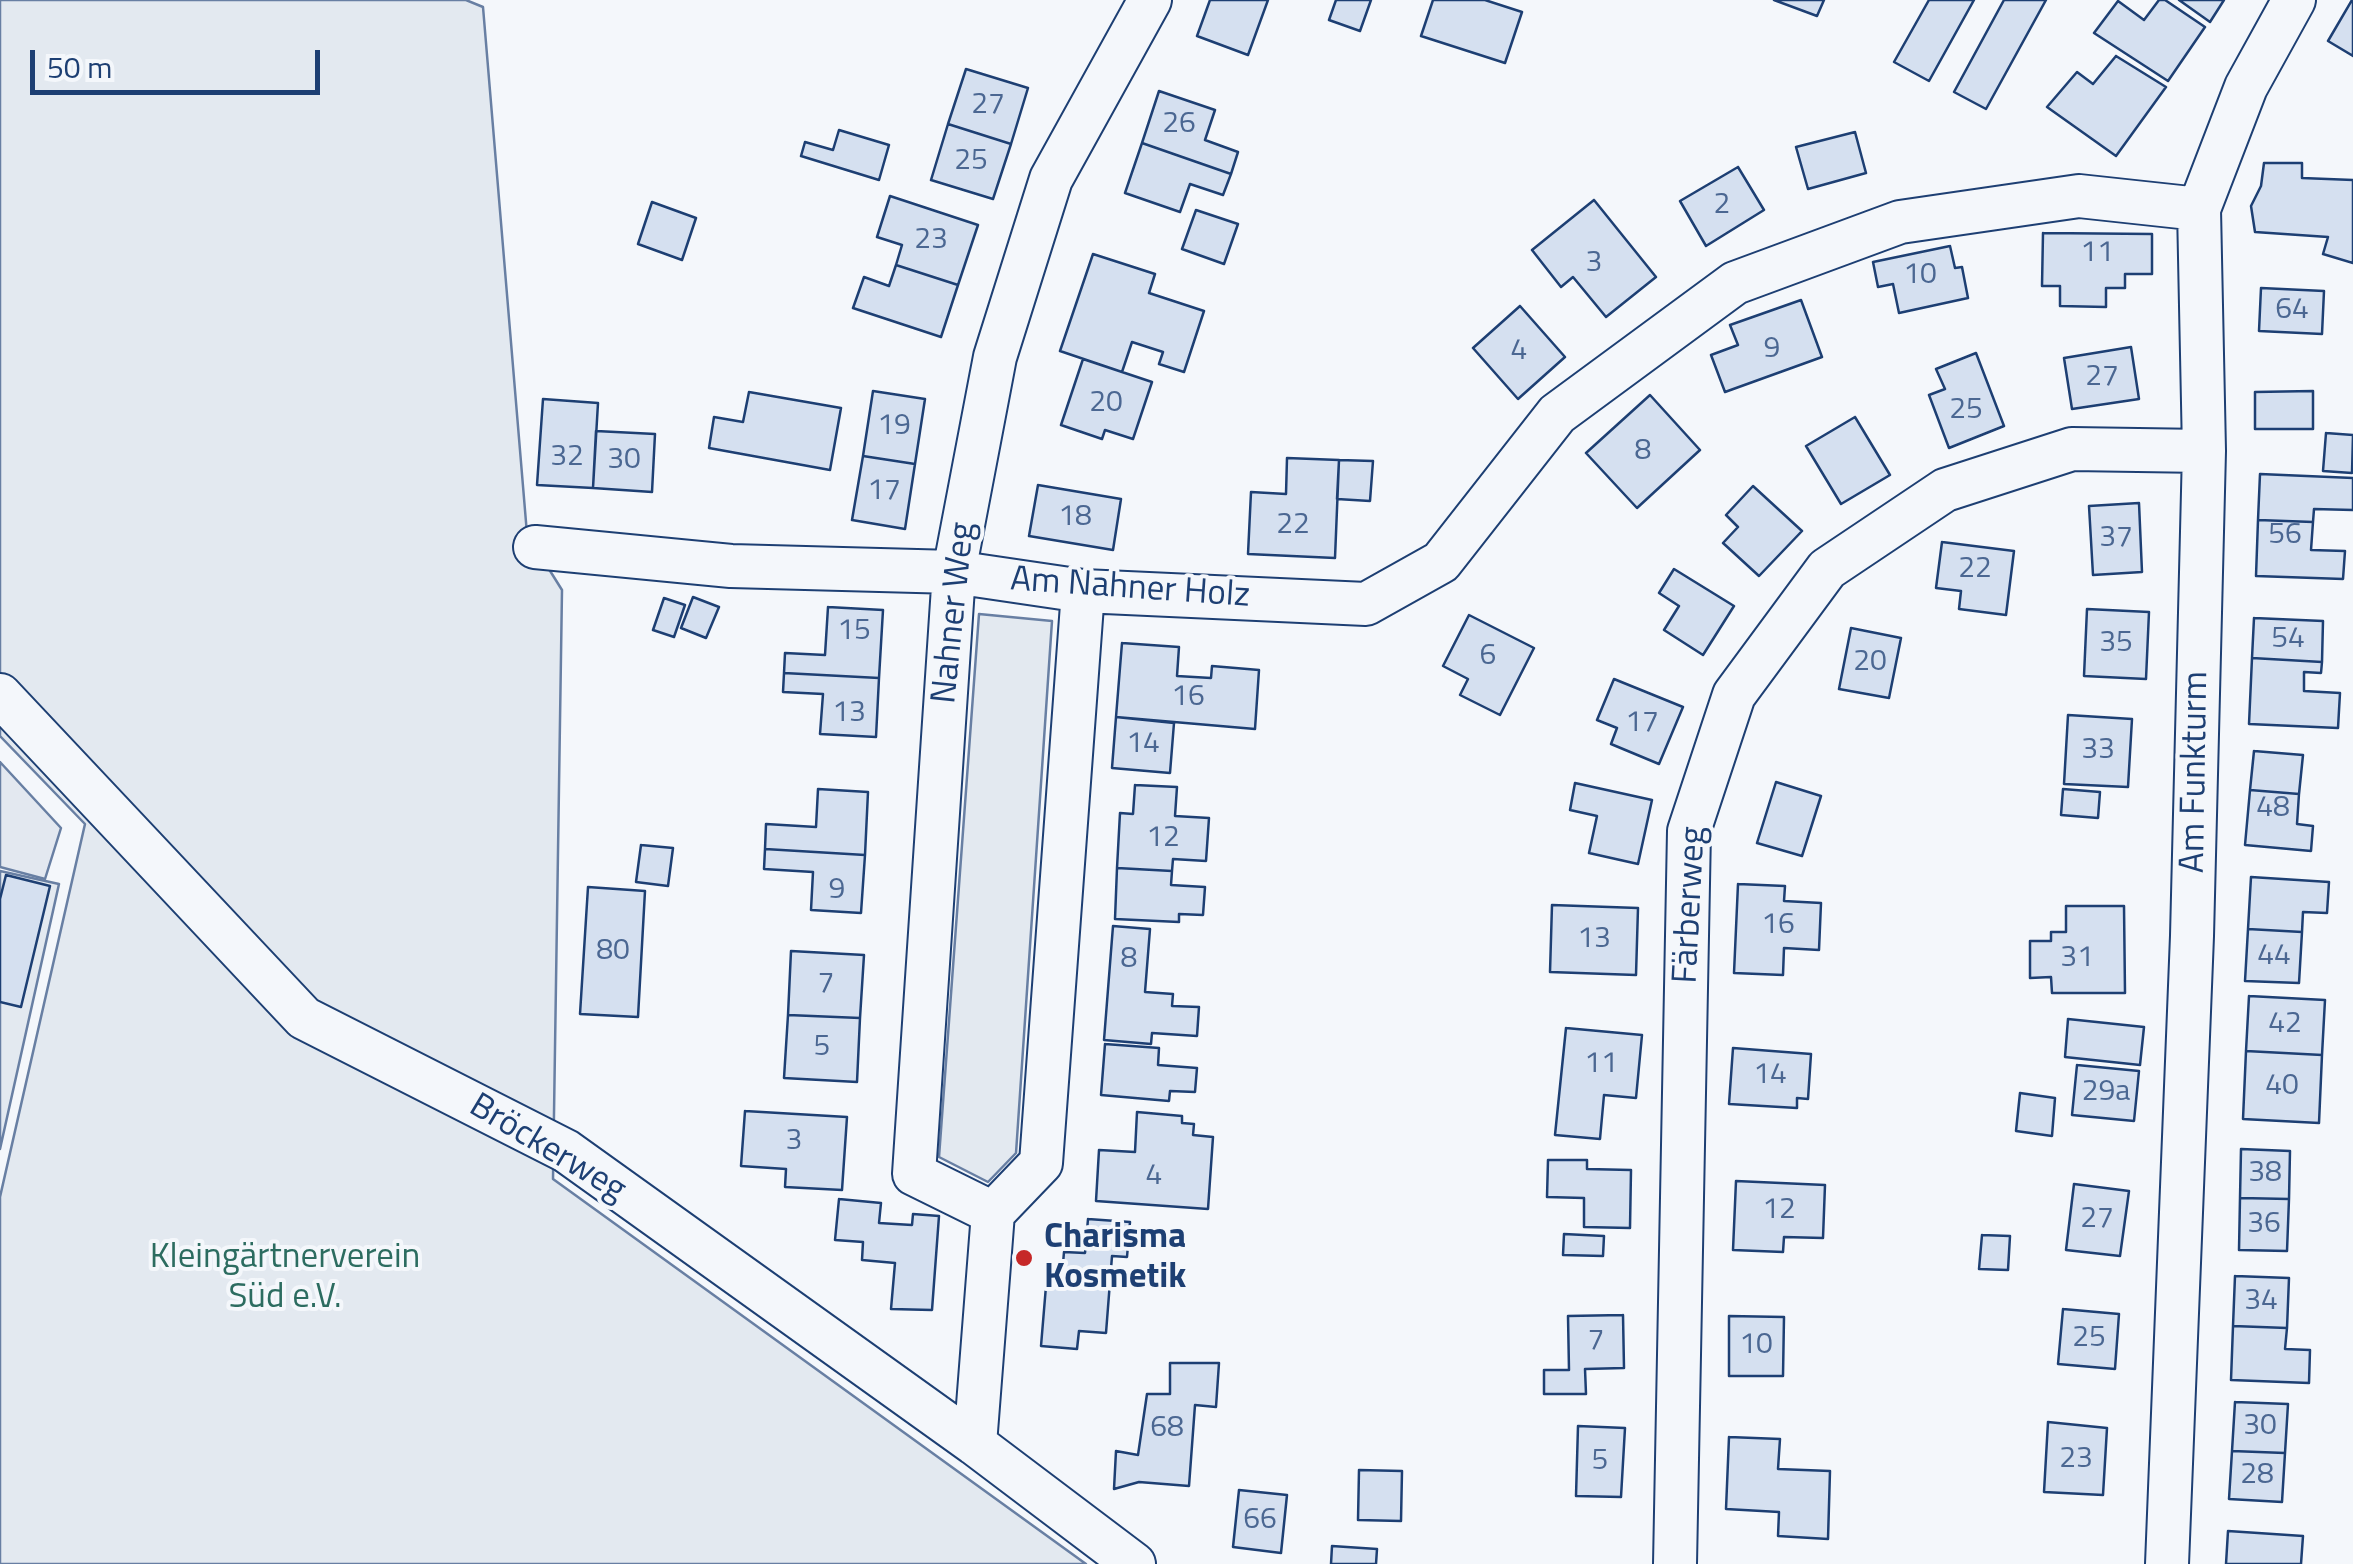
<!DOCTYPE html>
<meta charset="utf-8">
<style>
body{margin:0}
#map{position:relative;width:2353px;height:1564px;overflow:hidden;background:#f4f7fb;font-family:"Titillium Web",sans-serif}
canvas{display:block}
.scale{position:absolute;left:30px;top:50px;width:290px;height:45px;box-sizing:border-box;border:5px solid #1d3f73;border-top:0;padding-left:12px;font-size:30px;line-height:35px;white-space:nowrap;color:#1d3f73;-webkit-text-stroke:8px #f4f7fb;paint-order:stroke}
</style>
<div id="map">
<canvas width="2353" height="1564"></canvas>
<div class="scale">50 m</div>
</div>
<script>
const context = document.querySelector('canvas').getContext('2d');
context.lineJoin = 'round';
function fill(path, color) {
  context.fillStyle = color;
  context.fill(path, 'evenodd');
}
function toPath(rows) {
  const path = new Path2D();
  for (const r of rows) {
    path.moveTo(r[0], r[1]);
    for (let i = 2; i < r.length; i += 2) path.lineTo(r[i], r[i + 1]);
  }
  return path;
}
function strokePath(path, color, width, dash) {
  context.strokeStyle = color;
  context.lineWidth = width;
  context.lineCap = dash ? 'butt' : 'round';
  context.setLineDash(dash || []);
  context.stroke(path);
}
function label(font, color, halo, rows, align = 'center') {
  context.font = font + ' "Titillium Web",sans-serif';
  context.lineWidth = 8;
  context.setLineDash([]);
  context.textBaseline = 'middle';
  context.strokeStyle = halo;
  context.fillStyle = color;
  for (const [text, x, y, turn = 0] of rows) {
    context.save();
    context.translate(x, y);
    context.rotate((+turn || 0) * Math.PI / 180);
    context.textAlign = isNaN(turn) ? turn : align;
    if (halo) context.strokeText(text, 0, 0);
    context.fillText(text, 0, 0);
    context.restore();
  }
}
const green = toPath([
 [0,0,466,0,483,7,527,534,562,590,553,1179,1086,1564,0,1564,0,1197,85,824,0,736,0,0],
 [979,614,1052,621,1016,1153,988,1182,939,1157,979,614],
 [0,871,59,884,0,1149,0,871]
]);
const parking = toPath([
 [0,762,61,828,45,879,0,867,0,762]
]);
const building = toPath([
 [1210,0,1268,0,1248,55,1197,36,1210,0],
 [1336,0,1371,0,1360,31,1329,20,1336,0],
 [1433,0,1485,0,1522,12,1505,63,1421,36,1433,0],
 [1774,0,1824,0,1817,16,1774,0],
 [1929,0,1974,0,1929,81,1894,62,1929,0],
 [2004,0,2046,0,1986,109,1954,92,2004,0],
 [2159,0,2165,0,2205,27,2168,81,2094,33,2118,1,2144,20,2159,0],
 [2179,0,2224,0,2210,22,2179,0],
 [2352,0,2353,0,2353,56,2328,41,2352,0],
 [2116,56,2166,87,2116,156,2047,107,2077,72,2093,84,2116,56],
 [966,69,1028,88,1011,144,948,124,966,69],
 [1159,91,1215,110,1205,140,1238,152,1231,174,1142,143,1159,91],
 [948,124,1011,144,993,199,931,180,948,124],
 [839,130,889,145,879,180,801,156,805,142,833,150,839,130],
 [1855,132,1866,173,1808,189,1796,147,1855,132],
 [1142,143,1231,174,1223,195,1190,184,1180,212,1125,193,1142,143],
 [2264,163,2302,163,2302,178,2353,180,2353,263,2323,254,2328,237,2255,232,2251,206,2261,186,2264,163],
 [1738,167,1764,210,1706,246,1680,201,1738,167],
 [890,196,978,225,958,285,896,265,902,245,877,237,890,196],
 [1594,200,1656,277,1606,317,1573,277,1561,287,1532,250,1594,200],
 [652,202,696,218,682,260,638,244,652,202],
 [1196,210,1238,224,1224,264,1182,249,1196,210],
 [2043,233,2152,234,2152,274,2125,274,2125,288,2106,288,2106,307,2060,306,2060,286,2042,286,2043,233],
 [1950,246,1955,268,1962,267,1968,298,1899,313,1893,284,1878,287,1873,262,1950,246],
 [1093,254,1155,274,1149,293,1204,311,1184,372,1159,364,1163,352,1132,342,1122,372,1060,351,1093,254],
 [896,265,958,285,941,337,853,308,864,277,889,286,896,265],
 [2261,288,2324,291,2322,334,2259,331,2261,288],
 [1801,300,1822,357,1725,392,1711,355,1738,345,1730,325,1801,300],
 [1520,306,1565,357,1518,399,1473,348,1520,306],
 [2131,347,2139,399,2072,409,2064,358,2131,347],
 [1976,353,2004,426,1949,448,1929,395,1945,389,1936,369,1976,353],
 [1083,359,1152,382,1133,439,1105,430,1102,439,1061,425,1083,359],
 [873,391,925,399,915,464,863,456,873,391],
 [2313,391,2313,429,2255,429,2255,392,2313,391],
 [749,392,841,408,830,470,709,448,714,417,743,422,749,392],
 [1650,395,1700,450,1637,508,1586,453,1650,395],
 [543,399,598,403,593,488,537,485,543,399],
 [1855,417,1890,475,1841,504,1806,446,1855,417],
 [596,431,655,434,652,492,593,488,596,431],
 [2326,433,2353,435,2352,473,2323,471,2326,433],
 [863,456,915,464,905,529,852,520,863,456],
 [1287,458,1339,460,1335,558,1248,554,1251,492,1286,494,1287,458],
 [1339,460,1373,461,1370,501,1337,499,1339,460],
 [2260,474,2353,478,2353,510,2314,509,2313,522,2258,520,2260,474],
 [1038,485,1121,499,1113,550,1029,536,1038,485],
 [1753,486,1802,531,1759,576,1723,543,1738,527,1726,515,1753,486],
 [2139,503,2142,572,2093,575,2089,506,2139,503],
 [2258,520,2313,522,2311,550,2345,551,2343,579,2256,576,2258,520],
 [1942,542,2014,551,2006,615,1959,609,1961,591,1936,588,1942,542],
 [1674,569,1734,606,1703,655,1664,630,1679,606,1659,593,1674,569],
 [693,597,719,607,706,638,681,628,693,597],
 [664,598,685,605,674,637,653,630,664,598],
 [828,607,883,610,879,678,784,673,785,653,825,655,828,607],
 [2087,609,2149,612,2146,679,2084,676,2087,609],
 [1469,615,1534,648,1500,715,1460,695,1468,679,1443,666,1469,615],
 [2254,618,2323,621,2322,662,2252,658,2254,618],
 [1851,628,1901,638,1889,698,1839,689,1851,628],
 [1122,643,1179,647,1177,676,1211,678,1212,666,1259,670,1255,729,1116,717,1122,643],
 [2252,658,2322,662,2321,673,2304,672,2304,691,2340,693,2338,728,2249,724,2252,658],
 [784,673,879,678,876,737,820,734,823,694,783,692,784,673],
 [1614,679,1683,707,1659,764,1611,744,1617,728,1597,720,1614,679],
 [2068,715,2132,719,2128,787,2064,784,2068,715],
 [1116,717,1174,723,1170,773,1112,768,1116,717],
 [2254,751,2303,755,2299,794,2250,790,2254,751],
 [1776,782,1821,796,1802,856,1757,843,1776,782],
 [1575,783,1652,800,1638,864,1589,853,1597,816,1570,810,1575,783],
 [1135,785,1177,787,1175,816,1209,818,1206,861,1173,859,1172,871,1117,868,1120,813,1133,814,1135,785],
 [818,789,868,792,865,855,765,849,766,824,816,827,818,789],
 [2063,789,2100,792,2098,818,2061,815,2063,789],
 [2250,790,2299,794,2297,824,2313,826,2311,851,2245,845,2250,790],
 [641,845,673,848,668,886,636,882,641,845],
 [765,849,865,855,861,913,811,910,813,872,764,869,765,849],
 [1117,868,1172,871,1171,885,1205,887,1203,915,1179,914,1179,922,1115,919,1117,868],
 [6,875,50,886,21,1007,0,1002,0,899,6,875],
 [2251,877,2329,882,2327,913,2303,912,2302,932,2248,929,2251,877],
 [1738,884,1785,886,1784,901,1821,903,1819,950,1784,948,1783,975,1734,973,1738,884],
 [588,887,645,891,638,1017,580,1014,588,887],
 [1552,905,1638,908,1636,975,1550,972,1552,905],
 [2066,906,2124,906,2125,993,2052,993,2051,977,2030,978,2030,941,2051,941,2051,932,2066,932,2066,906],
 [1113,926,1150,929,1145,992,1173,994,1172,1006,1199,1007,1197,1036,1152,1033,1151,1044,1104,1040,1113,926],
 [2248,929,2302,932,2299,983,2245,981,2248,929],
 [791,951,864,955,860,1018,788,1015,791,951],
 [2249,996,2325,1000,2322,1055,2246,1051,2249,996],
 [788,1015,860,1018,857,1082,784,1078,788,1015],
 [2068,1019,2144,1027,2140,1065,2065,1057,2068,1019],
 [1566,1028,1642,1035,1636,1098,1604,1095,1600,1139,1555,1135,1566,1028],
 [1105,1044,1159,1048,1158,1065,1197,1068,1195,1092,1170,1091,1169,1101,1101,1095,1105,1044],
 [1733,1048,1811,1054,1808,1099,1797,1098,1797,1108,1729,1104,1733,1048],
 [2246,1051,2322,1055,2319,1123,2243,1119,2246,1051],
 [2077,1065,2139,1071,2134,1121,2072,1115,2077,1065],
 [2020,1093,2055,1098,2052,1136,2016,1131,2020,1093],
 [745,1111,847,1117,842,1190,785,1187,786,1169,741,1166,745,1111],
 [1137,1112,1182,1116,1182,1123,1194,1124,1193,1135,1213,1137,1208,1209,1096,1201,1099,1150,1135,1152,1137,1112],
 [2241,1149,2290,1151,2289,1199,2240,1198,2241,1149],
 [1548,1160,1587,1160,1587,1169,1631,1170,1630,1228,1584,1227,1584,1198,1547,1197,1548,1160],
 [1736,1181,1825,1185,1823,1238,1784,1237,1783,1252,1733,1250,1736,1181],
 [2074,1184,2129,1191,2120,1256,2066,1250,2074,1184],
 [2240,1198,2289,1199,2287,1251,2239,1250,2240,1198],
 [839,1199,881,1203,879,1223,912,1225,913,1214,939,1216,932,1310,891,1309,895,1263,862,1260,863,1242,835,1240,839,1199],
 [1088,1219,1130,1222,1127,1257,1112,1256,1106,1333,1079,1331,1077,1349,1041,1346,1047,1274,1062,1275,1064,1252,1085,1253,1088,1219],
 [1564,1234,1604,1236,1603,1256,1563,1255,1564,1234],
 [1982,1235,2010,1236,2008,1270,1979,1269,1982,1235],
 [2235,1276,2289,1278,2287,1328,2233,1326,2235,1276],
 [2063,1309,2119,1314,2115,1369,2058,1364,2063,1309],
 [1623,1315,1624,1368,1585,1369,1586,1394,1544,1394,1544,1370,1569,1370,1568,1316,1623,1315],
 [1729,1316,1784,1317,1783,1376,1729,1376,1729,1316],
 [2233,1326,2287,1328,2285,1349,2310,1350,2309,1383,2231,1380,2233,1326],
 [1170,1363,1219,1363,1216,1407,1195,1405,1189,1486,1139,1482,1114,1489,1116,1451,1138,1455,1147,1394,1170,1394,1170,1363],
 [2235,1402,2288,1404,2285,1453,2232,1451,2235,1402],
 [2048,1422,2107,1428,2103,1495,2044,1492,2048,1422],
 [1578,1426,1625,1428,1621,1497,1576,1496,1578,1426],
 [1729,1437,1780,1439,1778,1469,1830,1471,1828,1539,1778,1536,1779,1512,1726,1509,1729,1437],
 [2232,1451,2285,1453,2282,1502,2229,1499,2232,1451],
 [1359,1470,1402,1471,1401,1521,1358,1520,1359,1470],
 [1239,1490,1287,1495,1281,1553,1233,1547,1239,1490],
 [2228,1531,2303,1536,2301,1564,2226,1564,2228,1531],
 [1332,1546,1377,1549,1376,1564,1331,1564,1332,1546]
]);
const minor = toPath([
 [535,547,731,566,954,572,1083,591,1366,604,1441,562,1557,414,1735,283,1900,222,2079,196,2199,209],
 [1083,591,1041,1163,993,1213,914,1174,954,572,995,357,1051,179,1150,0],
 [0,695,304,1018,566,1151,975,1444,1134,1564],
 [975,1444,993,1213],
 [1675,1564,1689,831,1734,695,1827,569,1945,490,2072,449,2204,451],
 [2167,1564,2192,936,2204,451,2199,209,2246,87,2294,0]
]);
const markers = [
 [1024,1258,10,"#c62828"]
];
const numberNames = [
 ["27",988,106],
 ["26",1179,125],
 ["25",971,162],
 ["2",1722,206],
 ["23",931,241],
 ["11",2097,254],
 ["3",1594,264],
 ["10",1920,276],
 ["64",2292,311],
 ["9",1772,350],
 ["4",1519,352],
 ["27",2102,378],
 ["20",1106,404],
 ["25",1966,411],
 ["19",894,427],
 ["8",1643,452],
 ["32",567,458],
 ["30",624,461],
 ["17",884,492],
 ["18",1075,518],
 ["22",1293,526],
 ["56",2285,536],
 ["37",2116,539],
 ["22",1975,570],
 ["15",854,632],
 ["54",2288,640],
 ["35",2116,644],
 ["6",1488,657],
 ["20",1870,663],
 ["16",1188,698],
 ["13",849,714],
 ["17",1642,724],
 ["14",1143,745],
 ["33",2098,751],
 ["48",2273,809],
 ["12",1163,839],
 ["9",837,891],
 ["16",1778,926],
 ["13",1594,940],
 ["80",613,952],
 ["44",2274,957],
 ["31",2077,959],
 ["8",1129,960],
 ["7",826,985],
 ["42",2285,1025],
 ["5",822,1048],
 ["11",1601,1065],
 ["14",1770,1076],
 ["40",2282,1087],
 ["29a",2106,1093],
 ["3",794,1142],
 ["38",2265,1174],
 ["4",1154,1177],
 ["12",1779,1211],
 ["27",2097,1220],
 ["36",2264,1225],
 ["34",2261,1302],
 ["25",2089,1339],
 ["7",1596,1342],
 ["10",1756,1346],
 ["30",2260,1427],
 ["68",1167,1429],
 ["23",2076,1460],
 ["5",1600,1462],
 ["28",2257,1476],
 ["66",1260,1521]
];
const streetNames = [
 ["Am Nahner Holz",1130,589,4],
 ["Nahner Weg",955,613,-84],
 ["Am Funkturm",2196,772,-89],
 ["Färberweg",1691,905,-87],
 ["Bröckerweg",547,1149,31]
];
const poiNames = [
 ["Charisma",1044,1238],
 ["Kosmetik",1044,1278]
];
const parkNames = [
 ["Kleingärtnerverein",285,1258],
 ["Süd e.V.",285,1298]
];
fill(green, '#e3e9f0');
strokePath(green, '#687fa3', 2.5);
fill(parking, '#e3e8f0');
strokePath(parking, '#687fa3', 2.5);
fill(building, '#d5e0f0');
strokePath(building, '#1d3f73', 2.5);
strokePath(minor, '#1d3f73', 46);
strokePath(minor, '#f4f7fb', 42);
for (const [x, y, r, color] of markers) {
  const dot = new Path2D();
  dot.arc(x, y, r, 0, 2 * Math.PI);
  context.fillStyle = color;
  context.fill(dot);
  strokePath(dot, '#f4f7fb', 4);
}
label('30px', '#4b6792', null, numberNames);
label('35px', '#1d3f73', '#f4f7fb', streetNames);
label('bold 35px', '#1d3f73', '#f4f7fb', poiNames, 'left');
label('35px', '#2c6c60', '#f4f7fb', parkNames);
</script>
